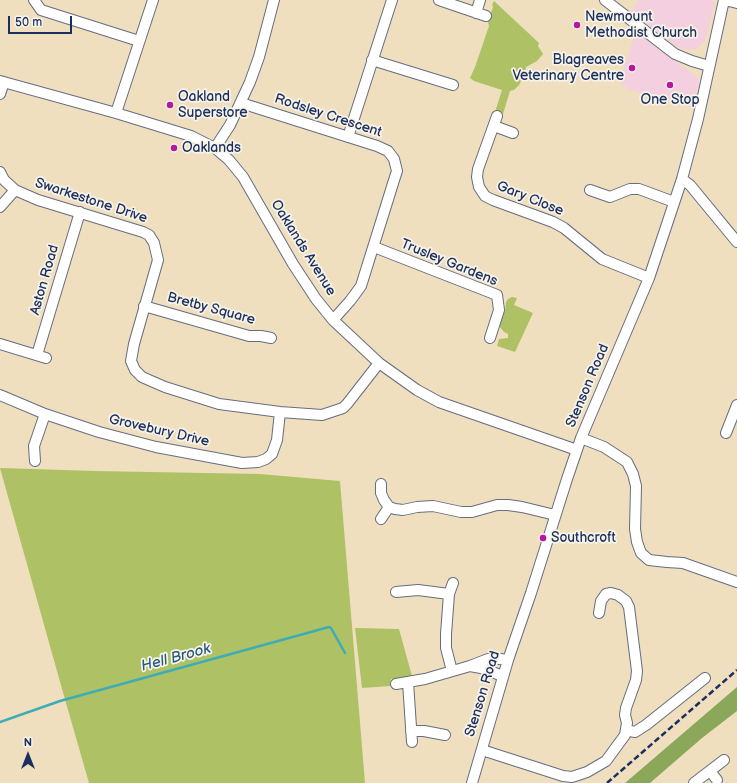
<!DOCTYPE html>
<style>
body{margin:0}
#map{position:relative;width:737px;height:783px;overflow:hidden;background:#efdfbe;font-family:"Balsamiq Sans",sans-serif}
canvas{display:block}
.north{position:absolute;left:8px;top:735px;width:40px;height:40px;-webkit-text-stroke:3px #f7f3e8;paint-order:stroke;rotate:0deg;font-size:11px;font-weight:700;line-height:16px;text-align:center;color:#1b2f5e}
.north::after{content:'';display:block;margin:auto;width:14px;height:18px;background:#1b2f5e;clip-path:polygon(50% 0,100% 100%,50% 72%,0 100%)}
.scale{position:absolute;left:8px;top:16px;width:64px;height:18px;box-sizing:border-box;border:2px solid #1b2f5e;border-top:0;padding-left:5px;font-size:12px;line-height:14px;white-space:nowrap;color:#1b2f5e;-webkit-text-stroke:3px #f7f3e8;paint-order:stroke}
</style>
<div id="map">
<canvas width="737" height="783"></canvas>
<div class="north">N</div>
<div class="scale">50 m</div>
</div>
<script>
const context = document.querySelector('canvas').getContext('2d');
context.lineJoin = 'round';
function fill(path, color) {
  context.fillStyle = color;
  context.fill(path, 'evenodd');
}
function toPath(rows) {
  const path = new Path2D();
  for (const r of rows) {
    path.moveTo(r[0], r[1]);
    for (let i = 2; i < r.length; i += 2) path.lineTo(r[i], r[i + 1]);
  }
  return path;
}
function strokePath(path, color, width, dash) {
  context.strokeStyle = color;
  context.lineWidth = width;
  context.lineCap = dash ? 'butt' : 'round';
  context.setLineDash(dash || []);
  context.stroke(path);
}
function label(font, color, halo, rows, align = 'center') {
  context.font = font + ' "Balsamiq Sans",sans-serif';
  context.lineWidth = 3.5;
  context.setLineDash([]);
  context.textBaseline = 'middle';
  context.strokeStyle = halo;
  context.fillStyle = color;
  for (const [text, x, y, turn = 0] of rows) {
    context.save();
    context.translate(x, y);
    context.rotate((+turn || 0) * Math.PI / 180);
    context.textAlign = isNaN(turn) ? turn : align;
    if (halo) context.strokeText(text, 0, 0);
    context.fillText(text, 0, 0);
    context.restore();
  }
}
const built = toPath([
 [639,0,710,0,715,2,706,37,703,43,696,49,688,50,679,48,630,12],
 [636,32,697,77,699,82,694,108,631,90,619,82]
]);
const green = toPath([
 [494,1,539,43,538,46,543,54,537,61,526,67,525,73,519,85,514,90,510,91,503,114,495,112,502,90,474,81,470,78,475,67,489,26,488,22,493,7,492,5],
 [512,297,517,298,514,305,533,313,515,352,497,346,499,339,508,338,508,334,504,332,499,326,503,313,505,312,506,302,508,299],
 [0,468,95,471,260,474,340,481,365,783,89,783,64,696],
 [355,628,399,629,412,676,391,679,390,686,362,688]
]);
const forest = toPath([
 [737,687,737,711,702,738,650,783,625,783]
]);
const stream = toPath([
 [0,722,60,701,329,627,331,628,345,653]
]);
const minor = toPath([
 [34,0,41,10,139,41],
 [439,0,486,16],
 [605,0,675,54,692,61,709,66],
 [725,0,737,3],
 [476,13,480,0],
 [372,60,453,85],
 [0,81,116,113,191,136,215,148,229,160,243,177,293,264,316,299,333,320,379,363,417,390,439,402,577,450],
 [0,94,4,82],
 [241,103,377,146,388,151,394,159,397,171,395,177,361,286,350,301,333,320],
 [116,113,153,0],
 [497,116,478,169,477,177,479,187,485,196,493,200,553,222,564,228,602,259,649,278],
 [494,126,513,133],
 [348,137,392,0],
 [215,148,230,125,250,82,259,57,274,0],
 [0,172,4,180,15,190,38,200,143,232,149,235,154,243,158,260,134,344,131,361,135,370,142,377,165,387,219,404,280,412,322,415,343,408,347,404,379,363],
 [682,179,690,185,737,242],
 [590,190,610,197,630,189,639,189,674,202],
 [0,207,15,190],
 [374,247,497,295,499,310,490,338],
 [144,306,249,336,261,336,271,338],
 [0,344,46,358],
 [37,355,80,212],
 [0,395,45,414,99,432,156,447,242,463,258,462,266,459,272,454,277,440,280,412],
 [726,433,737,405],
 [581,438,604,447,627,462,633,474,636,486,635,529,637,542,641,553,649,560,667,562,683,563,737,582],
 [35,461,34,446,45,414],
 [381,484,381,493,384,500,389,507,381,519],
 [389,507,395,509,403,510,417,507,433,506,461,512,472,512,497,505,508,505,522,507,555,515],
 [396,592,418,590,449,594],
 [470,666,481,668,503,676],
 [452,671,446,648,446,634,449,594,453,583],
 [408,682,412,742],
 [396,684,425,679,470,666,488,659,500,659,508,660],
 [626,729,630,731,635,732,646,725,705,678],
 [411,731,424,731,445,735],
 [482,750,563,776,572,777,587,772,606,761,625,735,627,723,625,715,626,708,636,680,637,671,629,607,626,601,618,595,611,593,606,594,601,601,599,613],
 [710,771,717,780],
 [472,783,508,660,531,593,567,479,581,438,649,278,682,179,698,119,724,0],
 [694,783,724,760]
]);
const rail = toPath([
 [607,783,737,670]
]);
const markers = [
 [577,25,4,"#b5179e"],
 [632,68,4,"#b5179e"],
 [670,85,4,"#b5179e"],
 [170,105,4,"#b5179e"],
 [174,148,4,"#b5179e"],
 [543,538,4,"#b5179e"]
];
const poiNames = [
 ["Newmount",585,17],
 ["Methodist Church",585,33],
 ["Blagreaves",624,60,"right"],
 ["Veterinary Centre",624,76,"right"],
 ["Oakland",178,97],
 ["Superstore",178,113],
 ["One Stop",670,100,"center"],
 ["Oaklands",182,148],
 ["Southcroft",551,538]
];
const streetNames = [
 ["Rodsley Crescent",328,116,18],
 ["Gary Close",530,199,22],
 ["Swarkestone Drive",91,201,18],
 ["Oaklands Avenue",303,248,58],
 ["Trusley Gardens",449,263,22],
 ["Aston Road",45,280,-74],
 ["Bretby Square",211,309,15],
 ["Stenson Road",588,386,-67],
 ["Grovebury Drive",159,431,13],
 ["Stenson Road",483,694,-73]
];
const waterNames = [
 ["Hell Brook",176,658,-15]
];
fill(built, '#f3cfdf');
fill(green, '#aec164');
fill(forest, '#8aa75a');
strokePath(stream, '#3cadb6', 2.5);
strokePath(minor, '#656d80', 12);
strokePath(minor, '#fff', 10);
strokePath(rail, '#1b2f5e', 2.5, [6, 3]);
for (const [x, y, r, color] of markers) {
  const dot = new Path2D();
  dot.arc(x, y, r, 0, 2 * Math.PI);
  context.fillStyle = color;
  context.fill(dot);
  strokePath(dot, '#f7f3e8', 1.5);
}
label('14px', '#1b2f5e', '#f7f3e8', poiNames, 'left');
label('14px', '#1b2f5e', '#f7f3e8', streetNames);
label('italic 15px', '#275b7d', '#f7f3e8', waterNames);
</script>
